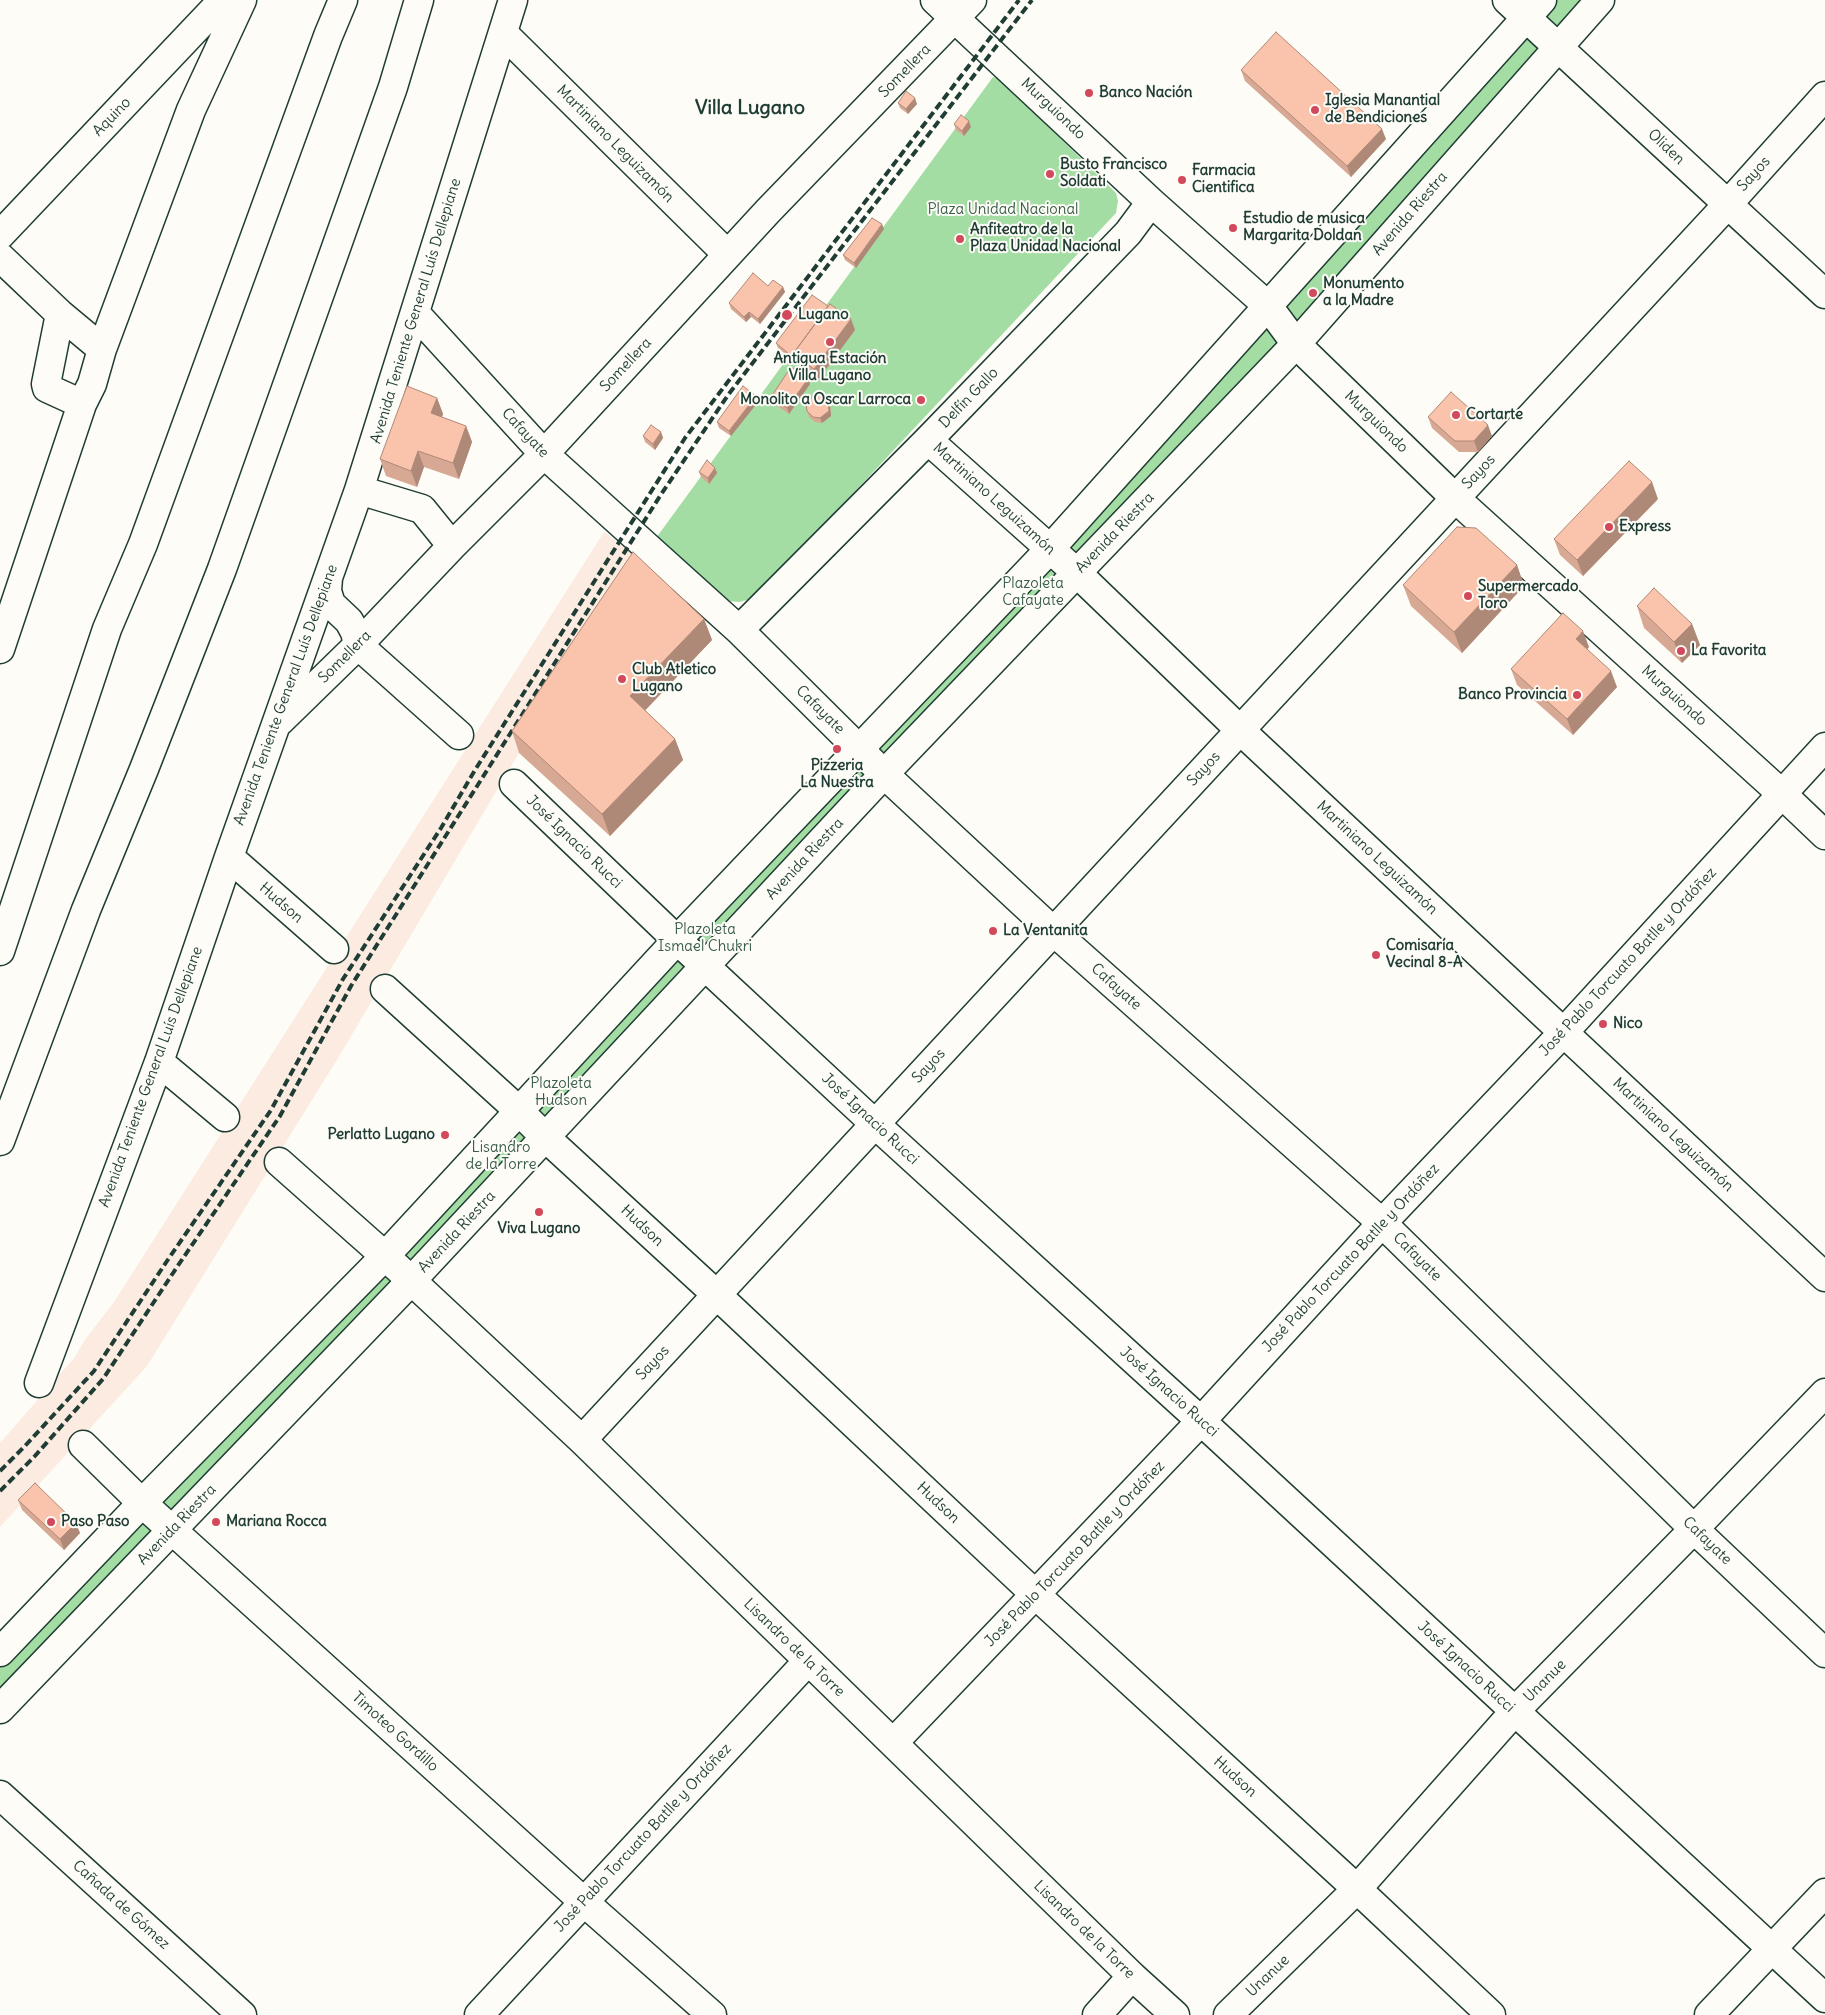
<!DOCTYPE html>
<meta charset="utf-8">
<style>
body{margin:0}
canvas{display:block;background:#fdfcf7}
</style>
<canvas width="1825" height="2015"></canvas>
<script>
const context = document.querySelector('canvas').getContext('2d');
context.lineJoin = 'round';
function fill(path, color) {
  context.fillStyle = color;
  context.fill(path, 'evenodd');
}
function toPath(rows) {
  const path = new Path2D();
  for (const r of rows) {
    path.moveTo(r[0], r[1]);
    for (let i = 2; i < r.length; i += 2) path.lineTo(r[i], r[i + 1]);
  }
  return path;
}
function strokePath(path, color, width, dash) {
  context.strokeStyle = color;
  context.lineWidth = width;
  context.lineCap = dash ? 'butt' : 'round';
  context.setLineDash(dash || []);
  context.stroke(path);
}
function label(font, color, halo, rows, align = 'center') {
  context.font = font + ' Delius,sans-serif';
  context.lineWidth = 4;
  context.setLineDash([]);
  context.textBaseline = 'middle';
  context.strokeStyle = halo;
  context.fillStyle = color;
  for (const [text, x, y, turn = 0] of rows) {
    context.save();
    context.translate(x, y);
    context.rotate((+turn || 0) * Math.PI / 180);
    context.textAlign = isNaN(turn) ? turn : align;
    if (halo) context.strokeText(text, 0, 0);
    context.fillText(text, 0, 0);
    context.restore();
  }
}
const built = toPath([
 [604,532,644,563,640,573,519,753,338,1058,147,1366,0,1527,0,1443,75,1357,84,1341,114,1302]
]);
const green = toPath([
 [1542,0,1600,0,0,1709,0,1652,385,1256],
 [993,77,1000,79,1116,193,1118,201,1116,213,755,598,739,602,727,601,656,538]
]);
const minor = toPath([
 [935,0,1151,202,1268,306,1296,344,1455,498,1782,794,1825,835],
 [1507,0,1825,294],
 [503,33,727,254],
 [0,235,223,0],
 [0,257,60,314,102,349],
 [415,313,544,454,739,630,884,774,1053,931,1382,1223,1694,1529,1825,1653],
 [60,314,46,384,47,388,82,404],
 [928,440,1077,573,1240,730,1825,1277],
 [359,490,422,509,452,546],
 [328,578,327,591,331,604,349,621,355,632,358,645,459,735],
 [739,630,928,440,1128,233,1151,202],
 [0,649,82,404,92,384,102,349,191,110,242,0],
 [280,721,358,645,452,546,544,454,768,211,972,0],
 [514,784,677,940,875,1124,1201,1421,1825,1998],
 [229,857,334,949],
 [385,989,518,1110,545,1137,717,1295,1036,1595,1357,1889,1491,2015],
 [159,1062,225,1117],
 [279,1162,385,1256,582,1440,1132,1976,1175,2015],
 [39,1383,159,1062,229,857,359,490,513,0],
 [582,1440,1728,204,1825,96],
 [83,1445,142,1503,584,1902,712,2015],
 [893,1743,1201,1421,1382,1223,1563,1033,1825,747],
 [0,1795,242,2015],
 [479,2015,807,1662],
 [1097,2015,1132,1976],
 [1228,2015,1357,1889,1514,1712,1694,1529,1825,1393],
 [1709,2015,1825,1893]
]);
const major = toPath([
 [0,1652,142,1503,385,1256,677,940,1050,549,1542,0],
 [0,1709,411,1281,884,774,1296,344,1600,0]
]);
const highway = toPath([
 [0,951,107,629,143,544,328,36,343,0],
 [0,1141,86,910,144,769,222,569,393,87,419,0]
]);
const rail = toPath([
 [0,1471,24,1447,94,1371,167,1261,271,1110,343,979,441,828,475,770,685,438,1019,0],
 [0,1491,34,1457,103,1379,177,1267,280,1116,351,986,660,496,728,395,1032,0]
]);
const wall = toPath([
 [1241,70,1386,139,1351,177,1245,81],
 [898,103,917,104,908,114,900,108],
 [954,124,971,127,964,136,956,130],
 [884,229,856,268,845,260,843,255],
 [768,286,783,287,785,292,760,324,751,317,746,322,731,309,729,303],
 [855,330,818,380,797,364,778,348,776,343],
 [808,379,810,384,789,414,773,403,771,397],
 [437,398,443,414,442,417,466,426,472,442,459,479,424,467,417,487,386,476,380,459],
 [828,400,830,405,831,416,822,423,815,422,809,417,807,411],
 [758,402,731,436,719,428,717,422],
 [1428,417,1492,436,1478,452,1459,452,1432,428],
 [661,432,663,438,655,450,645,442,643,436],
 [715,468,717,473,709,484,701,477,699,472],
 [1658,499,1583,576,1560,555,1554,539],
 [1517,565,1524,586,1462,653,1411,606,1403,585],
 [1637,606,1692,624,1700,645,1682,663,1644,628],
 [704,619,712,640,645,710,675,739,683,760,610,836,519,753,512,731],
 [1589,647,1587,649,1617,687,1573,735,1517,685,1511,669],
 [18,1500,80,1533,64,1550,22,1510]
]);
const shadedWall = toPath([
 [915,98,917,104,908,114,906,109],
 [969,121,971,127,964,136,962,131],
 [1382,129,1386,139,1351,177,1347,166],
 [882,224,884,229,856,268,854,263],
 [783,287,785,292,760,324,758,319],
 [749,312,751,317,746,322,744,317],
 [851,319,855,330,818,380,814,369],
 [808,379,810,384,789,414,787,408],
 [756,396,758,402,731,436,729,431],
 [437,398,443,414,437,430,431,413],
 [828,400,830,405,831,416,822,423,820,418],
 [1488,425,1492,436,1478,452,1474,441],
 [466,426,472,442,459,479,453,463],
 [661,432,663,438,655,450,653,444],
 [418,451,424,467,417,487,411,471],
 [715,468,717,473,709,484,708,478],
 [1652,482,1658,499,1583,576,1577,560],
 [1517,565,1524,586,1462,653,1454,632],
 [704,619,712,640,638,718,630,696],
 [1692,624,1700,645,1682,663,1674,642],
 [1583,631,1589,647,1582,655,1576,639],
 [1611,671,1617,687,1573,735,1567,719],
 [675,739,683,760,610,836,602,814],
 [76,1523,80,1533,64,1550,60,1539]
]);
const building = toPath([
 [1276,32,1382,129,1347,166,1241,70,1276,32],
 [906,91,915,98,906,109,898,103,906,91],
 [961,115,969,121,962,131,954,124,961,115],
 [872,218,882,224,854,263,843,255,872,218],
 [753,273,768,286,773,280,783,287,758,319,749,312,744,317,729,303,753,273],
 [812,295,828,306,793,354,795,359,776,343,812,295],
 [830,304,851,319,814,369,793,354,830,304],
 [791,367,808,379,787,408,771,397,791,367],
 [407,386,437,398,431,413,466,426,453,463,418,451,411,471,380,459,407,386],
 [743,386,756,396,729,431,717,422,743,386],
 [1451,392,1488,425,1474,441,1455,441,1428,417,1451,392],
 [814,395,821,395,828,400,829,411,820,418,813,417,807,411,806,404,814,395],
 [651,425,661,432,653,444,643,436,651,425],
 [707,460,715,468,708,478,699,472,707,460],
 [1629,461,1652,482,1577,560,1554,539,1629,461],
 [1457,527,1476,528,1517,565,1454,632,1403,585,1457,527],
 [633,552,704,619,630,696,675,739,602,814,512,731,633,552],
 [1654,588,1692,624,1674,642,1637,606,1654,588],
 [1563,613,1583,631,1576,639,1611,671,1567,719,1511,669,1563,613],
 [35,1483,76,1523,60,1539,18,1500,35,1483]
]);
const markers = [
 [1089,93,5,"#d1495b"],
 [1315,110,5,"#d1495b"],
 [1050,174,5,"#d1495b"],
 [1182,180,5,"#d1495b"],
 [1233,228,5,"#d1495b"],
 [960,239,5,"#d1495b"],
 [1313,293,5,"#d1495b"],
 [787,315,6,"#d1495b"],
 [830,342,5,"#d1495b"],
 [921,400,5,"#d1495b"],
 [1456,415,5,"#d1495b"],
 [1609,527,5,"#d1495b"],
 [1468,596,5,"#d1495b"],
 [1681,651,5,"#d1495b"],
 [622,679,5,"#d1495b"],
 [1577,695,5,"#d1495b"],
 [837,749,5,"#d1495b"],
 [993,931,5,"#d1495b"],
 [1376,955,5,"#d1495b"],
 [1603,1024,5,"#d1495b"],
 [445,1135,5,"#d1495b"],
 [539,1212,5,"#d1495b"],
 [51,1522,5,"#d1495b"],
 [216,1522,5,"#d1495b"]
];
const streetNames = [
 ["Somellera",905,71,-46],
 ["Murguiondo",1053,109,43],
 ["Aquino",112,117,-46],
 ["Martiniano Leguizamón",615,144,45],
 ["Oliden",1666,147,43],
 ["Sayos",1754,174,-48],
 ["Avenida Riestra",1410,214,-49],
 ["Avenida Teniente General Luís Dellepiane",416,311,-73],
 ["Somellera",626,365,-47],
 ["Delfín Gallo",969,398,-46],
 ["Murguiondo",1376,422,44],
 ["Cafayate",525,433,47],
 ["Sayos",1479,472,-47],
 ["Martiniano Leguizamón",994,499,42],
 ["Avenida Riestra",1115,533,-46],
 ["Somellera",345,657,-45],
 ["Avenida Teniente General Luís Dellepiane",286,695,-70],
 ["Murguiondo",1674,696,42],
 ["Cafayate",820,710,45],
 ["Sayos",1204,769,-47],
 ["José Ignacio Rucci",574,842,44],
 ["Martiniano Leguizamón",1377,858,43],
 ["Avenida Riestra",805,859,-47],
 ["Hudson",281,903,41],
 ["José Pablo Torcuato Batlle y Ordóñez",1628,962,-47],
 ["Cafayate",1116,987,42],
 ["Sayos",929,1066,-47],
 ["Avenida Teniente General Luís Dellepiane",151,1077,-70],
 ["José Ignacio Rucci",870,1119,43],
 ["Martiniano Leguizamón",1673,1135,43],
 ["Hudson",642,1226,43],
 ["Avenida Riestra",457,1232,-47],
 ["Cafayate",1417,1257,45],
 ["José Pablo Torcuato Batlle y Ordóñez",1351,1258,-47],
 ["Sayos",653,1363,-47],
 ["José Ignacio Rucci",1169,1392,42],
 ["Hudson",938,1503,43],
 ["Avenida Riestra",177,1525,-46],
 ["Cafayate",1707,1541,44],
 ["José Pablo Torcuato Batlle y Ordóñez",1075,1554,-46],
 ["Lisandro de la Torre",794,1648,44],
 ["José Ignacio Rucci",1466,1667,43],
 ["Unanue",1545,1681,-45],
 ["Timoteo Gordillo",395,1732,42],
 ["Hudson",1235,1777,42],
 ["José Pablo Torcuato Batlle y Ordóñez",643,1838,-47],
 ["Cañada de Gómez",121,1905,42],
 ["Lisandro de la Torre",1084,1930,44],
 ["Unanue",1268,1976,-44]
];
const poiNames = [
 ["Banco Nación",1099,93],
 ["Iglesia Manantial",1325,101],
 ["de Bendiciones",1325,118],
 ["Busto Francisco",1060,165],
 ["Soldati",1060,182],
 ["Farmacia",1192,171],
 ["Cientifica",1192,188],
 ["Estudio de musica",1243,219],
 ["Margarita Doldan",1243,236],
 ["Anfiteatro de la",970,230],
 ["Plaza Unidad Nacional",970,247],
 ["Monumento",1323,284],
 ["a la Madre",1323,301],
 ["Lugano",798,315],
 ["Antigua Estación",830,359,"center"],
 ["Villa Lugano",830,376,"center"],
 ["Monolito a Oscar Larroca",911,400,"right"],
 ["Cortarte",1466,415],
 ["Express",1619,527],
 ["Supermercado",1478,587],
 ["Toro",1478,604],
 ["La Favorita",1691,651],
 ["Club Atletico",632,670],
 ["Lugano",632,687],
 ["Banco Provincia",1567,695,"right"],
 ["Pizzeria",837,766,"center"],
 ["La Nuestra",837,783,"center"],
 ["La Ventanita",1003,931],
 ["Comisaría",1386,946],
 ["Vecinal 8-A",1386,963],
 ["Nico",1613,1024],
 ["Perlatto Lugano",435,1135,"right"],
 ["Viva Lugano",539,1229,"center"],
 ["Paso Paso",61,1522],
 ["Mariana Rocca",226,1522]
];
const parkNames = [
 ["Plaza Unidad Nacional",1003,210],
 ["Plazoleta",1033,584],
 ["Cafayate",1033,601],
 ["Plazoleta",705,930],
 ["Ismael Chukri",705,947],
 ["Plazoleta",561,1084],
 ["Hudson",561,1101],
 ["Lisandro",501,1148],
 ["de la Torre",501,1165]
];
const districtNames = [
 ["Villa Lugano",750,108]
];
fill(built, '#fcebe0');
fill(green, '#a3dda3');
strokePath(minor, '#1f3d34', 31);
strokePath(major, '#1f3d34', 31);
strokePath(highway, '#1f3d34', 31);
strokePath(minor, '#fdfcf7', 28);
strokePath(major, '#fdfcf7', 28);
strokePath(highway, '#fdfcf7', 28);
strokePath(rail, '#1f3d34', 4, [8, 4]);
fill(wall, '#d7a994');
fill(shadedWall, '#af8978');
fill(building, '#fac4ac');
strokePath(building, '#af8978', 1);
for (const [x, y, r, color] of markers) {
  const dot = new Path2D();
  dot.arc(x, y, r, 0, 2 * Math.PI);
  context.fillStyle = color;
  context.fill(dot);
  strokePath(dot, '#fdfcf7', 2);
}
label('15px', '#1f3d34', '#fdfcf7', streetNames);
label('bold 15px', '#1f3d34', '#fdfcf7', poiNames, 'left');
label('15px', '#395d4a', '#fdfcf7', parkNames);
label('bold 20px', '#1f3d34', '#fdfcf7', districtNames);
</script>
